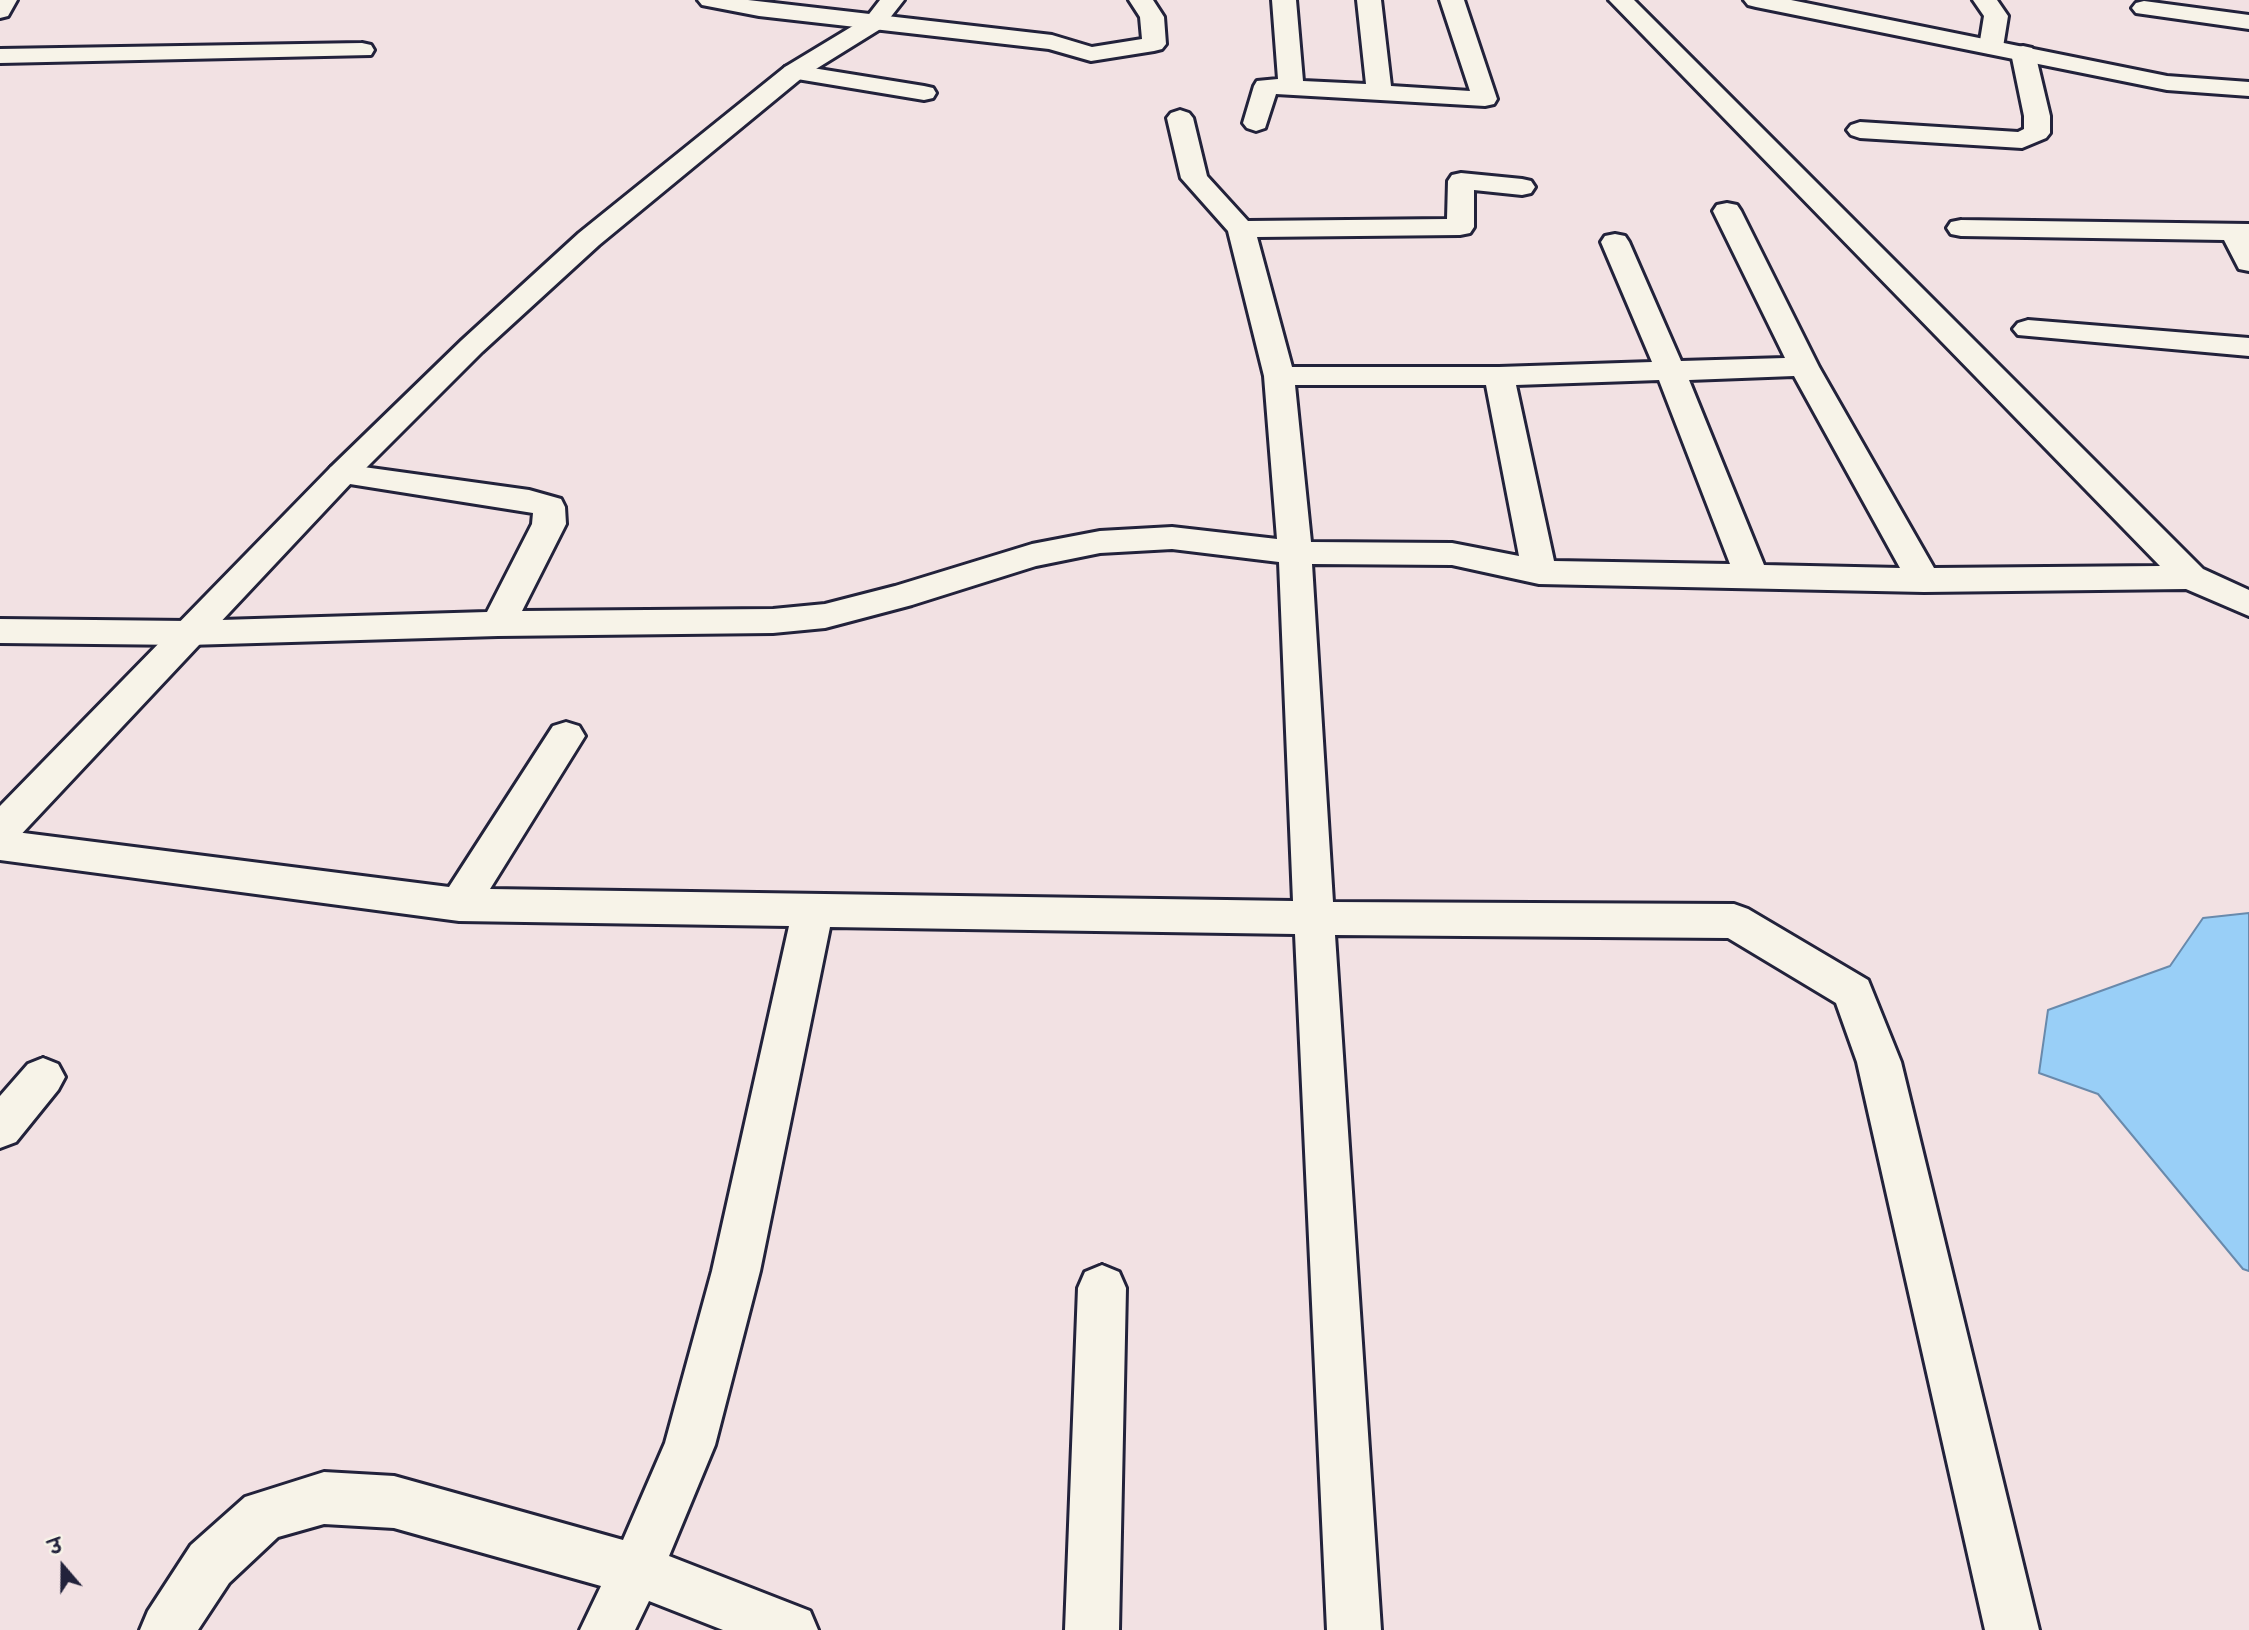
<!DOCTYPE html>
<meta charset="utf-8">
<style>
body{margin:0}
#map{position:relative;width:2249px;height:1630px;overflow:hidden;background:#f2e1e3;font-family:"Comic Neue","Playpen Sans Deva",sans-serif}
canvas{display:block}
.north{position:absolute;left:28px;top:1532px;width:70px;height:70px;-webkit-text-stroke:5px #f7f3e8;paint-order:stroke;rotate:340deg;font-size:19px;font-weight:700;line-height:28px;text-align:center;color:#22223b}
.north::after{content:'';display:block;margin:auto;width:24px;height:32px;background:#22223b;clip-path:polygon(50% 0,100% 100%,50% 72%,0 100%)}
</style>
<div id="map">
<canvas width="2249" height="1630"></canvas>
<div class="north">उ</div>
</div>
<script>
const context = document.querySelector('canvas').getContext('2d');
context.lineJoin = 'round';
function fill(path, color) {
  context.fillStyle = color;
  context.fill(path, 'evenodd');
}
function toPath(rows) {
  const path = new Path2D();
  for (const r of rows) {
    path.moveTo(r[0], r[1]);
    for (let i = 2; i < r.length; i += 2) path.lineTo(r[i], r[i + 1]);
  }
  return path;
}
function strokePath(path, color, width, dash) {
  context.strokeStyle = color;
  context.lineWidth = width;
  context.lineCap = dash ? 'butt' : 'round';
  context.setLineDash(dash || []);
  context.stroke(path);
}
const water = toPath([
 [2249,913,2249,1271,2243,1269,2098,1094,2039,1073,2048,1010,2170,966,2203,918,2249,913]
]);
const street = toPath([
 [0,0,17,0,8,16,0,18,0,0],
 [698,0,748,0,1052,35,1092,47,1142,39,1140,17,1129,0,1153,0,1164,17,1166,44,1162,49,1154,51,1091,61,1049,49,759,16,702,5,698,0],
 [1272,0,1296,0,1303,81,1366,84,1357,0,1381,0,1391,86,1470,91,1440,0,1464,0,1497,99,1494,104,1485,106,1276,94,1265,128,1256,131,1247,128,1243,123,1254,86,1257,81,1278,79,1272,0],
 [1609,0,1634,0,2203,569,2249,590,2249,616,2186,589,1924,592,1539,584,1452,565,1312,564,1333,902,1734,904,1748,909,1868,980,1901,1062,2039,1630,1985,1630,1857,1062,1836,1003,1728,938,1335,935,1381,1630,1327,1630,1295,934,830,927,760,1271,715,1445,669,1556,810,1611,818,1630,723,1630,649,1601,635,1630,580,1630,601,1586,394,1528,324,1524,278,1537,229,1583,198,1630,140,1630,148,1611,191,1545,245,1497,324,1472,394,1476,623,1540,665,1443,712,1271,789,926,459,921,0,860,0,830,449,887,553,726,566,722,579,726,585,736,490,889,1293,901,1279,562,1172,549,1100,553,1036,566,912,605,825,628,773,633,498,636,188,645,0,643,0,619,188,621,487,612,532,524,533,513,331,481,326,474,331,467,342,464,529,490,561,499,565,507,566,524,522,611,773,609,825,604,895,586,1032,544,1100,531,1172,527,1277,539,1264,376,1228,231,1181,178,1167,118,1171,113,1180,110,1189,113,1193,118,1207,176,1248,221,1447,219,1448,181,1452,175,1461,173,1522,179,1531,181,1535,187,1531,193,1522,195,1474,190,1474,227,1470,233,1460,235,1257,237,1292,367,1499,367,1652,362,1601,242,1605,236,1615,234,1625,236,1629,242,1681,361,1785,358,1713,211,1717,205,1727,203,1737,205,1741,211,1819,367,1934,568,2160,566,1609,0],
 [1794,376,1900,568,1764,565,1689,380,1794,376],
 [1659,380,1730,564,1554,561,1516,385,1659,380],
 [1295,385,1486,385,1519,556,1452,543,1311,542,1295,385],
 [1973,0,1997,0,2008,16,2003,47,1999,52,1991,54,1983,52,1979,47,1984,16,1973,0],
 [2144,1,2249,15,2249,29,2136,13,2132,8,2136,3,2144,1],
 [362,43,371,45,374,50,371,55,0,63,0,49,362,43],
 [2023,46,2032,48,2035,53,2050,116,2050,133,2046,138,2022,148,1860,138,1851,135,1847,130,1851,125,1860,122,2018,132,2024,129,2024,116,2011,53,2014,48,2023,46],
 [794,65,924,86,933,88,936,93,933,98,924,100,785,77,782,72,785,67,794,65],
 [1961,220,2249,224,2249,271,2239,269,2224,240,1961,236,1951,234,1947,228,1951,222,1961,220],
 [2028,320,2249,338,2249,356,2018,335,2013,329,2018,323,2028,320],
 [43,1058,58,1064,65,1077,58,1090,16,1142,0,1148,0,1096,28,1064,43,1058],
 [1102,1265,1119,1272,1126,1288,1119,1630,1065,1630,1078,1288,1085,1272,1102,1265]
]);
const secondary = toPath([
 [880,0,904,0,882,28,803,77,599,245,482,352,353,481,14,842,0,846,0,806,331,467,462,340,579,233,785,67,866,18,880,0],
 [1744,0,1791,0,2167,76,2249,82,2249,96,2167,90,1756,7,1748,5,1744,0]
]);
fill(water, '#99cff7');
strokePath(water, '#698aac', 2);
strokePath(street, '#22223b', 6);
strokePath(secondary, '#22223b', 6);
fill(street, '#f7f3e8');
fill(secondary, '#f7f3e8');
</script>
